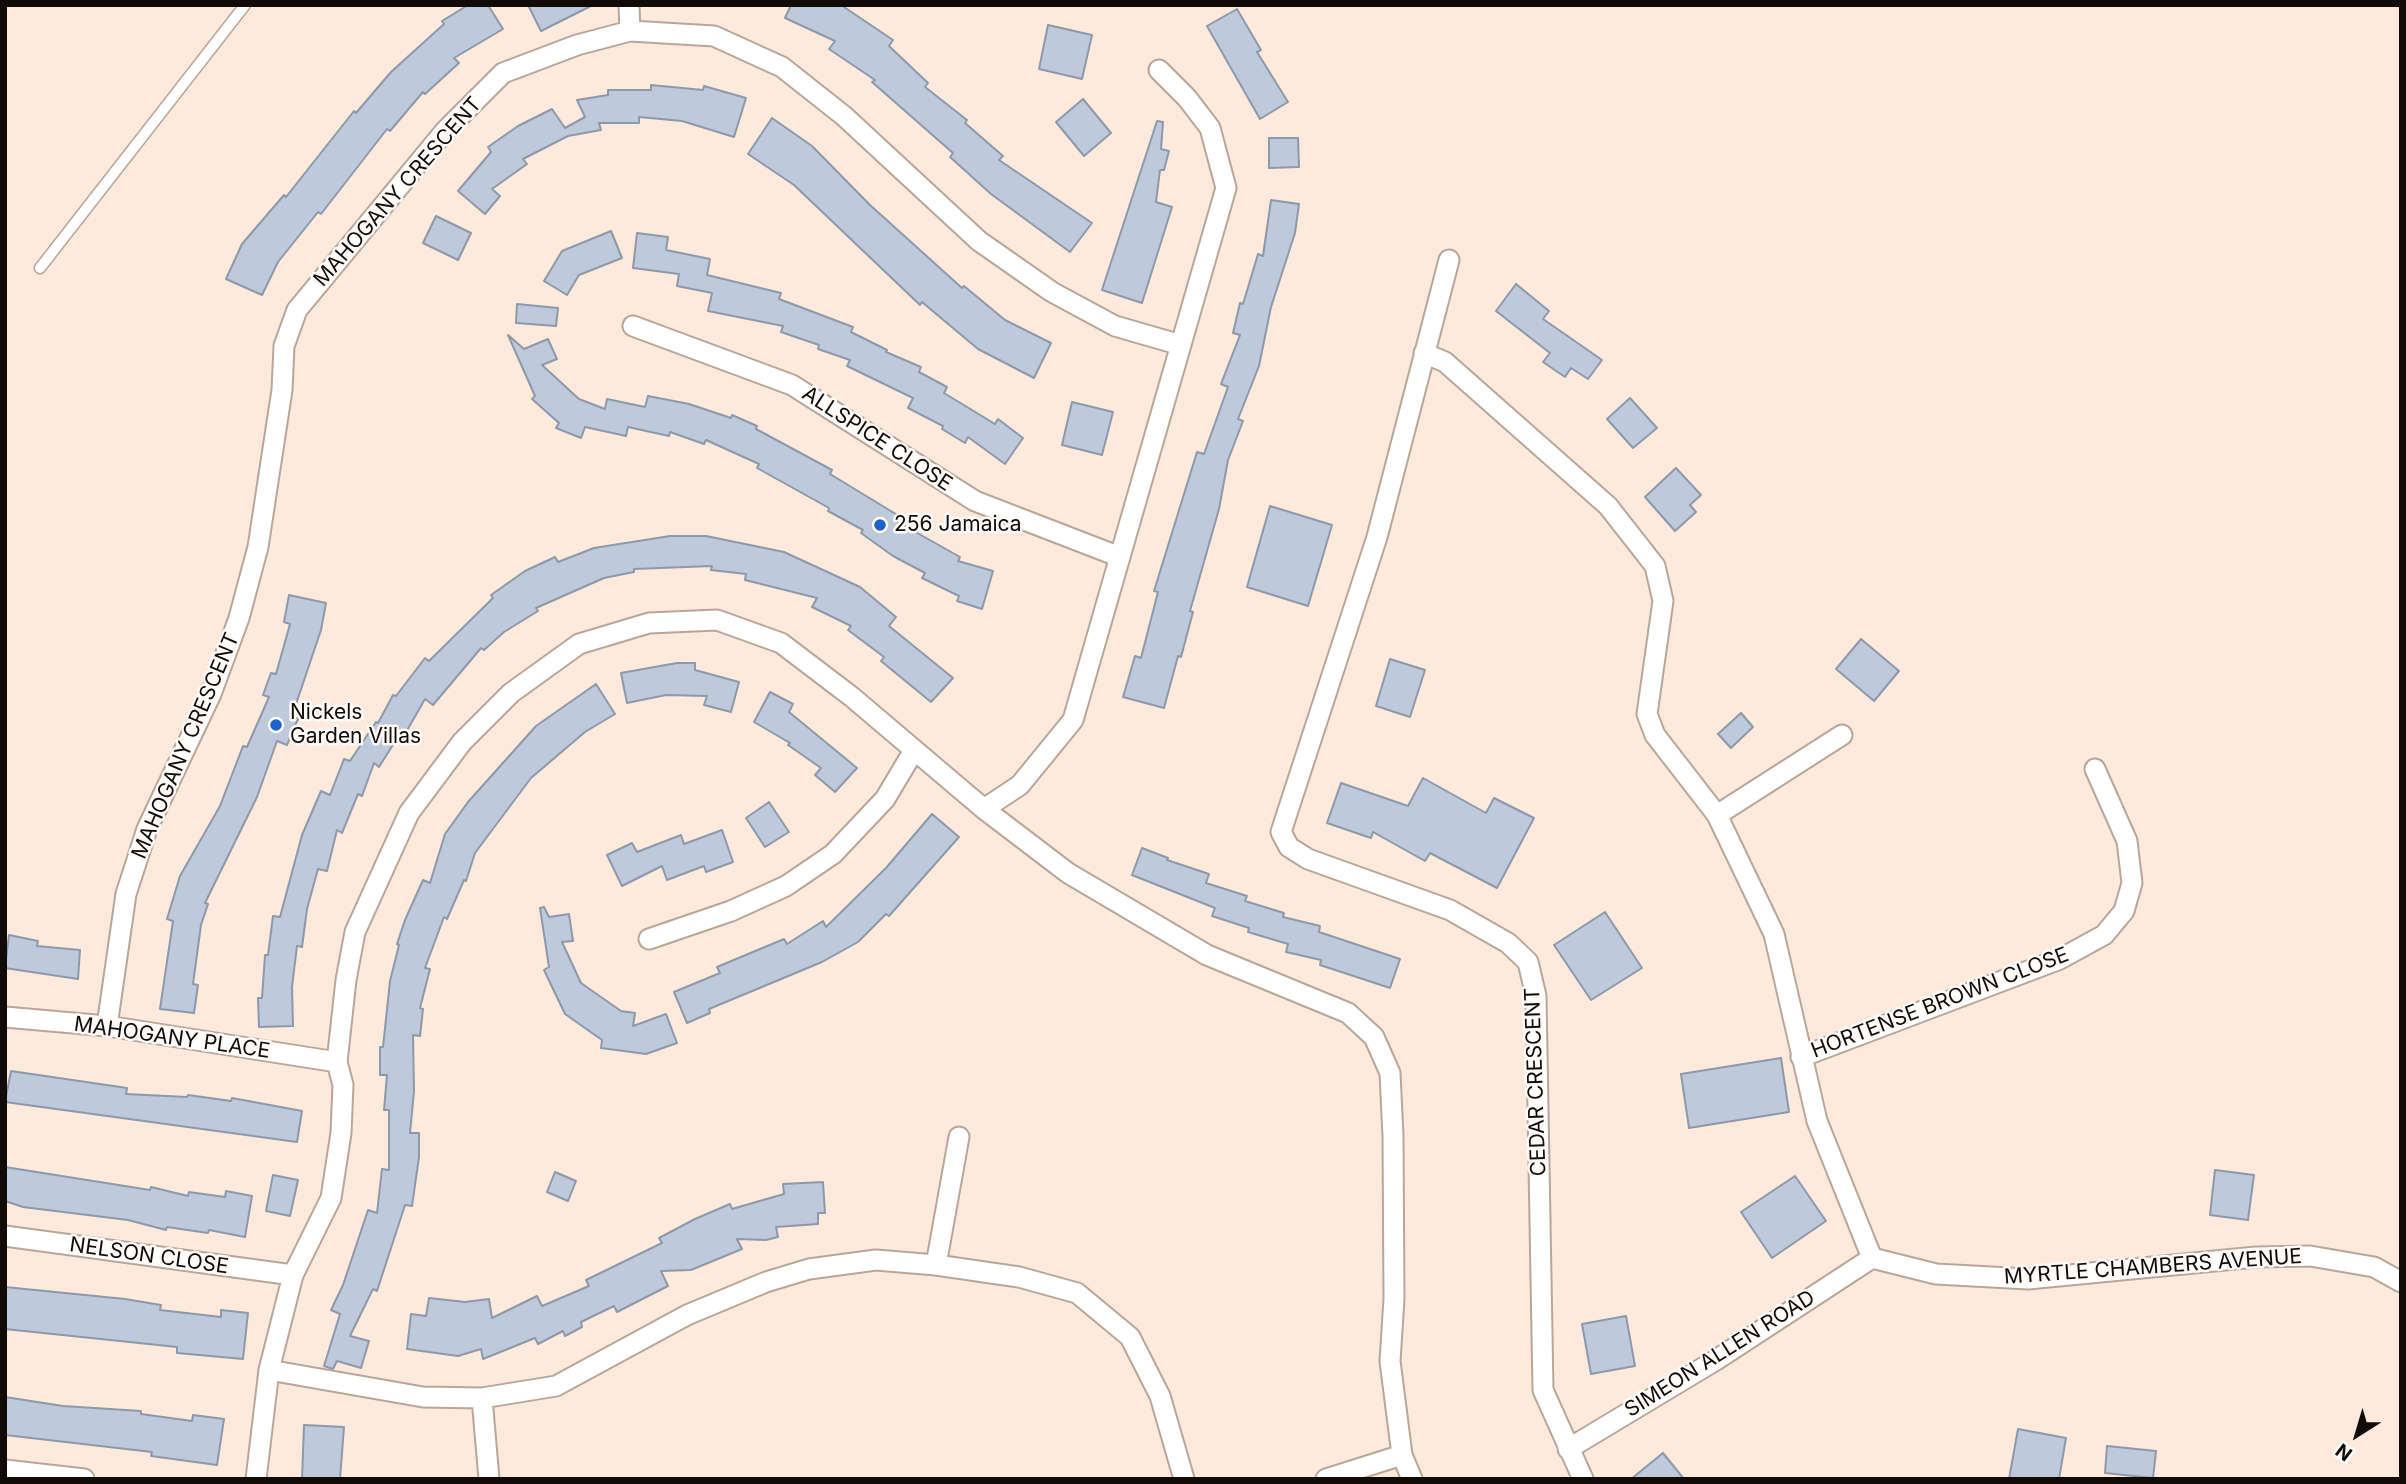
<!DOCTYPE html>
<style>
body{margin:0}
#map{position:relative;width:2406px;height:1484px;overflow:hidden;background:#fdeadd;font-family:Inter,sans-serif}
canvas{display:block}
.frame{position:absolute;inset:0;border:7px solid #100b07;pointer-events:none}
.north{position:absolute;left:2322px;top:1400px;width:70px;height:70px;-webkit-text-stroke:5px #fffbf8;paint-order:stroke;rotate:217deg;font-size:19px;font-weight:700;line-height:28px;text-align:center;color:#100b07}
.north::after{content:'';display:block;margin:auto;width:24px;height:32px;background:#100b07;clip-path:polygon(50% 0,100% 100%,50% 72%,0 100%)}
</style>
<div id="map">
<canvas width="2406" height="1484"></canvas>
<div class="frame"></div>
<div class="north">N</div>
</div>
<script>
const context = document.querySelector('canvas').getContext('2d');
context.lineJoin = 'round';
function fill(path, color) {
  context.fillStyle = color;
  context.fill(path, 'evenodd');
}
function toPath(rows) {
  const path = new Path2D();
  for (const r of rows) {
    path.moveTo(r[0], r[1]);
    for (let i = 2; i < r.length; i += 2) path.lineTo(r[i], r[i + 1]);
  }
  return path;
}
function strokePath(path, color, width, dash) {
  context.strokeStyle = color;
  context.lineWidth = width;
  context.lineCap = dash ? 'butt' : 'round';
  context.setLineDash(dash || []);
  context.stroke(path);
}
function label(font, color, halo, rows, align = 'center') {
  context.font = font + ' Inter,sans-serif';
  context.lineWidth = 5;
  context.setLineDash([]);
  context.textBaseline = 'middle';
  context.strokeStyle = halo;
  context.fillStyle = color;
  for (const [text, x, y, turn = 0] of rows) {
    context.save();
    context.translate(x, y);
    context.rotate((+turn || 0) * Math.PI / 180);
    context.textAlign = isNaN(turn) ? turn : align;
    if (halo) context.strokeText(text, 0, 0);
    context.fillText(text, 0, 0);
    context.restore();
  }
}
const building = toPath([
 [468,5,488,5,503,29,454,58,459,63,425,94,423,92,390,131,387,129,321,214,318,212,278,262,262,295,226,279,242,244,284,195,286,197,354,111,356,113,391,72,444,24,442,21,468,5],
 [528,5,593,5,541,31,528,5],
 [791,5,841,5,893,40,889,46,928,83,925,87,967,120,965,123,1003,156,999,160,1092,223,1070,252,991,194,950,157,953,153,872,82,875,80,829,49,835,41,785,18,791,5],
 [1237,9,1261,50,1257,52,1288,102,1260,119,1207,26,1237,9],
 [1048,25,1092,35,1082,79,1039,69,1048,25],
 [651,85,703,90,704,86,746,98,734,137,682,121,639,117,639,123,599,123,601,130,568,136,523,159,527,164,492,189,500,196,485,214,458,191,491,152,488,147,518,126,552,109,565,128,585,117,577,100,608,95,608,90,651,90,651,85],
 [1083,99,1111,133,1084,156,1056,122,1083,99],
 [772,118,812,146,870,205,962,288,964,286,1005,320,1051,343,1034,378,978,349,922,302,920,305,794,185,748,154,772,118],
 [1157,121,1163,122,1161,149,1169,151,1164,170,1160,170,1156,202,1172,207,1142,303,1102,290,1157,121],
 [1269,138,1298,138,1299,167,1269,168,1269,138],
 [1271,200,1299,204,1295,233,1271,307,1259,366,1238,419,1243,421,1228,460,1219,509,1190,611,1193,612,1181,657,1178,656,1164,708,1123,697,1135,656,1141,658,1158,592,1154,591,1197,452,1204,454,1228,387,1221,384,1240,335,1233,333,1240,303,1243,304,1258,254,1263,256,1271,200],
 [436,216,471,233,458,260,423,243,436,216],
 [611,231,622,258,579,275,567,295,544,281,562,251,611,231],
 [637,233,668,237,666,250,710,259,707,275,781,293,779,299,853,327,851,332,887,350,886,352,921,367,919,372,947,387,944,393,995,424,998,419,1023,438,1005,464,968,437,965,443,942,429,943,426,908,408,913,398,847,366,850,360,818,349,819,345,781,332,783,326,708,311,712,293,677,286,679,274,633,268,637,233],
 [1516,284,1549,311,1543,319,1602,360,1588,379,1571,368,1565,377,1543,362,1550,353,1496,311,1516,284],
 [517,304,558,308,556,326,516,323,517,304],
 [508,335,524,349,548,339,557,359,542,365,579,399,605,409,607,399,645,407,648,396,689,404,731,418,732,415,757,426,756,429,832,470,830,474,899,516,896,521,960,557,958,561,993,571,982,609,957,601,959,596,922,578,925,573,893,556,861,533,863,530,828,511,829,508,757,468,759,464,706,440,704,444,670,432,669,436,628,427,626,436,585,427,581,438,556,428,559,423,532,399,535,396,508,335],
 [1630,398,1657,428,1633,448,1607,419,1630,398],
 [1072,402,1113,412,1102,455,1062,445,1072,402],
 [1676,468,1701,495,1690,505,1696,512,1675,531,1645,497,1676,468],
 [1270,506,1332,525,1308,606,1247,587,1270,506],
 [670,536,706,536,784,552,860,587,896,617,889,626,953,678,931,702,881,661,884,657,848,630,851,626,812,607,817,598,745,580,746,574,711,570,712,566,634,569,634,572,604,578,536,608,538,611,504,632,484,650,481,648,433,705,425,699,405,734,401,732,379,767,374,763,362,796,358,794,342,833,337,830,327,871,318,869,307,909,302,947,297,946,292,987,293,1026,259,1027,258,998,262,998,265,955,268,955,273,916,280,917,302,835,321,791,330,795,344,759,350,761,376,722,378,723,393,695,396,696,425,658,429,661,493,598,491,595,525,571,555,557,558,562,594,548,670,536],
 [289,595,326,603,321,630,292,716,298,719,287,745,277,741,257,797,205,903,208,904,201,925,193,984,198,985,194,1013,160,1009,173,921,167,919,180,876,220,806,243,746,247,747,269,697,263,695,271,673,276,674,290,624,284,622,289,595],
 [1861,639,1899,671,1874,701,1836,669,1861,639],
 [1390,659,1425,670,1410,717,1376,706,1390,659],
 [677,663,695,663,695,670,739,682,731,712,704,705,707,696,666,695,627,703,621,673,677,663],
 [596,684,615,714,585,732,531,778,475,853,466,881,464,880,447,919,444,917,425,968,430,969,420,1008,423,1009,420,1036,413,1035,414,1091,410,1133,419,1133,419,1157,412,1206,405,1205,377,1291,373,1289,350,1336,369,1341,361,1368,337,1361,333,1369,324,1366,340,1314,331,1310,343,1285,368,1210,377,1213,382,1169,389,1170,389,1110,384,1110,387,1075,380,1075,380,1047,383,1047,390,981,399,945,397,944,405,920,423,880,430,883,445,834,468,802,536,726,596,684],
 [770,692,793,704,789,712,857,768,835,792,815,775,821,768,788,745,790,743,754,722,770,692],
 [1741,713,1753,727,1731,748,1718,734,1741,713],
 [1423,778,1486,813,1494,798,1534,818,1497,888,1430,853,1425,861,1373,832,1371,838,1327,823,1341,783,1408,806,1423,778],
 [769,802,789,832,765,847,746,818,769,802],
 [932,814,959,837,889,916,886,914,858,942,822,962,709,1009,710,1013,687,1023,674,992,720,973,717,967,784,939,787,944,823,921,826,927,886,868,932,814],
 [722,830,733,862,706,872,704,866,667,880,662,866,622,886,607,855,632,843,637,852,681,835,684,844,722,830],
 [1142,848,1168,858,1167,860,1209,874,1206,883,1247,896,1245,901,1284,913,1283,917,1320,926,1319,932,1400,959,1390,988,1320,965,1321,960,1286,952,1288,944,1248,932,1249,928,1212,916,1215,908,1132,875,1142,848],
 [544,907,549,917,569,914,573,941,562,942,581,983,621,1011,635,1013,633,1026,666,1014,677,1043,646,1054,601,1048,602,1040,565,1014,544,970,549,967,540,908,544,907],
 [1605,912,1642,968,1591,1000,1554,945,1605,912],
 [9,935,38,941,37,946,80,950,78,979,5,968,9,935],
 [1781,1058,1789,1112,1689,1128,1681,1074,1781,1058],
 [11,1071,127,1088,126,1094,187,1097,188,1095,231,1101,232,1098,302,1111,297,1142,5,1102,11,1071],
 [5,1167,150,1190,151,1187,188,1196,189,1192,225,1197,226,1191,252,1196,245,1237,209,1230,208,1233,167,1227,166,1230,128,1220,23,1207,5,1201,5,1167],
 [2215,1170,2254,1175,2248,1220,2210,1215,2215,1170],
 [555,1172,576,1181,568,1201,547,1192,555,1172],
 [273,1175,298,1180,290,1216,266,1211,273,1175],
 [1795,1176,1826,1221,1772,1258,1741,1212,1795,1176],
 [823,1182,825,1213,818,1213,818,1224,776,1227,778,1237,766,1240,737,1239,742,1249,691,1270,661,1271,668,1286,617,1312,614,1306,581,1322,582,1327,565,1336,563,1331,538,1344,535,1338,483,1359,481,1349,458,1356,407,1349,411,1314,426,1316,429,1298,465,1302,489,1299,492,1318,537,1296,542,1306,589,1286,586,1280,662,1243,659,1238,695,1219,730,1204,732,1209,784,1194,783,1184,823,1182],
 [5,1287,125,1299,161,1305,160,1310,221,1317,221,1310,248,1313,243,1359,177,1353,177,1347,5,1329,5,1287],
 [1626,1316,1635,1366,1591,1374,1582,1324,1626,1316],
 [5,1397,63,1406,141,1411,141,1414,192,1421,193,1415,224,1419,217,1465,151,1456,152,1452,5,1435,5,1397],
 [304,1425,344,1427,340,1479,302,1479,304,1425],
 [2018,1429,2066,1438,2059,1479,2009,1479,2018,1429],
 [2107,1446,2156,1451,2153,1478,2105,1473,2107,1446],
 [1663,1453,1684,1479,1631,1479,1663,1453]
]);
const service = toPath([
 [40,268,245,5]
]);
const minor = toPath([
 [629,5,630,31],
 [1449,260,1377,537,1281,832,1289,847,1308,859,1450,910,1508,943,1528,962,1536,996,1543,1390,1583,1479],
 [633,326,792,385,975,501,1120,557],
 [1424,353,1445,362,1608,506,1655,566,1663,601,1647,714,1655,735,1717,815,1774,934,1817,1121,1872,1258],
 [984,809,1020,785,1073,720,1226,188,1210,128,1187,98,1159,70],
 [1717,815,1842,735],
 [649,939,731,911,786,886,833,854,885,799,913,752],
 [5,1017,107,1026,337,1062],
 [107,1026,126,894,147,829,211,694,239,618,258,547,282,390,284,346,297,310,445,131,503,73,577,45,630,31,714,36,782,67,844,116,979,241,1052,292,1115,326,1181,345],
 [1801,1057,2060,959,2104,935,2124,911,2132,883,2127,841,2095,769],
 [5,1236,293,1275],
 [1872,1258,1936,1274,2028,1279,2256,1257,2310,1256,2374,1267,2401,1282],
 [936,1265,959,1137],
 [269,1370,423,1397,482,1398,556,1386,687,1315,766,1282,809,1269,876,1260,936,1265,1019,1277,1077,1293,1130,1337,1160,1396,1184,1479],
 [482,1398,489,1479],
 [1568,1449,1716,1360,1872,1258],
 [5,1470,84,1479],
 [256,1479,269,1370,293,1275,331,1198,341,1133,343,1085,337,1062,346,980,355,932,409,813,462,742,511,693,579,644,649,623,717,620,781,643,852,697,984,809,1068,873,1207,955,1348,1013,1374,1037,1390,1073,1393,1136,1394,1299,1390,1361,1402,1455,1412,1479],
 [1326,1479,1402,1455]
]);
const markers = [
 [880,525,7,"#1f61cd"],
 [276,725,7,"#1f61cd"]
];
const streetNames = [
 ["MAHOGANY CRESCENT",398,192,-49],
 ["ALLSPICE CLOSE",877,439,33],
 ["MAHOGANY CRESCENT",186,746,-67],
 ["HORTENSE BROWN CLOSE",1940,1003,-21],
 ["MAHOGANY PLACE",172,1038,8],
 ["CEDAR CRESCENT",1536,1082,-92],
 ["NELSON CLOSE",149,1256,8],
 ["MYRTLE CHAMBERS AVENUE",2153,1267,-4],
 ["SIMEON ALLEN ROAD",1720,1354,-32]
];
const poiNames = [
 ["256 Jamaica",894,525],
 ["Nickels",290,713],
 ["Garden Villas",290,737]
];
fill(building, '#bec9db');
strokePath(building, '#8d98a9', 2);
strokePath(service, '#b8a699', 13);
strokePath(minor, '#b8a699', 23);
strokePath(service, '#fff', 10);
strokePath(minor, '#fff', 19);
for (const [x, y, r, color] of markers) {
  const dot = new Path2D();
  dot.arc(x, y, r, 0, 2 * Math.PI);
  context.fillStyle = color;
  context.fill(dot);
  strokePath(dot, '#fffbf8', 2.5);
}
label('21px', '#100b07', '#fffbf8', streetNames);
label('21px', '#100b07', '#fffbf8', poiNames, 'left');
</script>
